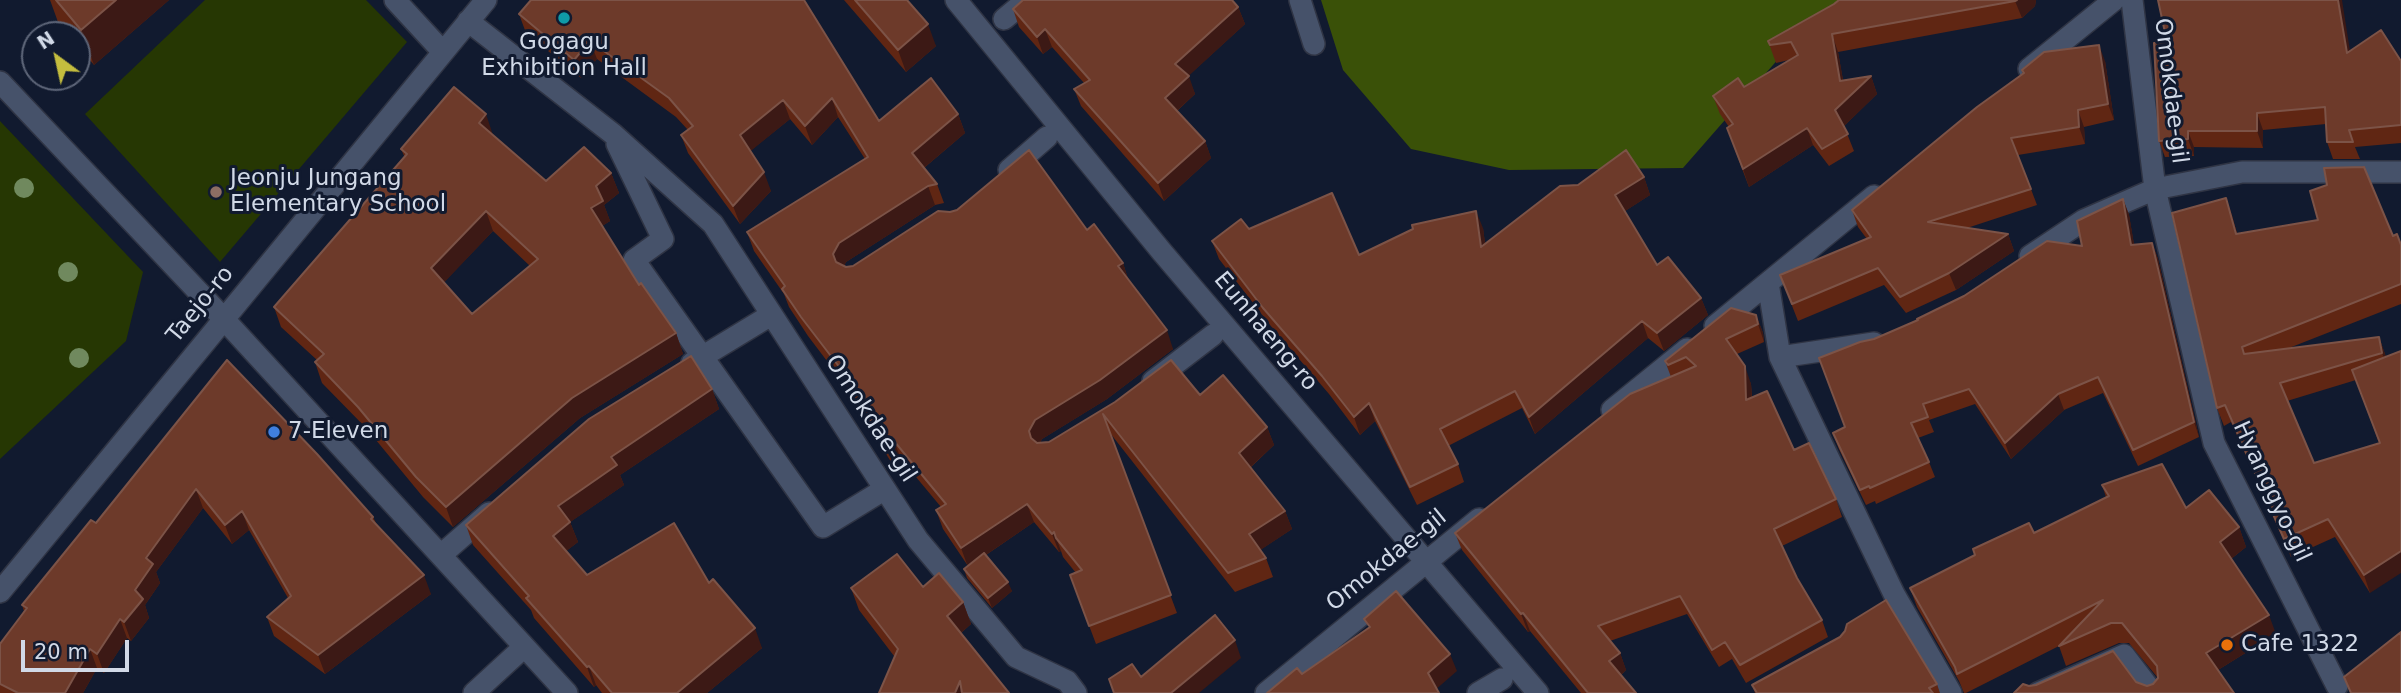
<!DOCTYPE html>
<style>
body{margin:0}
#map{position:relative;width:2401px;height:693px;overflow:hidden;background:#111a2f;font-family:"DejaVu Sans",sans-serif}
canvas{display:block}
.north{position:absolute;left:21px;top:21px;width:70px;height:70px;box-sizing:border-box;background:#111a2f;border:2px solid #5e6679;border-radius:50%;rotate:327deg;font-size:19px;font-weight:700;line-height:28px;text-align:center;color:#d1d9e7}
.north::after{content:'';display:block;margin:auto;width:24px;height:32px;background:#c4bd3e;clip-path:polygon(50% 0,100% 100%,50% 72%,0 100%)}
.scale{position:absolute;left:21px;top:640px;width:108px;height:32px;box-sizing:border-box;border:4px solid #d1d9e7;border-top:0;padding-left:9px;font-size:21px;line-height:24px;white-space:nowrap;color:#d1d9e7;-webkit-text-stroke:5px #111a2f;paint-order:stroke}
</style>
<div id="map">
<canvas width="2401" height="693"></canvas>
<div class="north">N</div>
<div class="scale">20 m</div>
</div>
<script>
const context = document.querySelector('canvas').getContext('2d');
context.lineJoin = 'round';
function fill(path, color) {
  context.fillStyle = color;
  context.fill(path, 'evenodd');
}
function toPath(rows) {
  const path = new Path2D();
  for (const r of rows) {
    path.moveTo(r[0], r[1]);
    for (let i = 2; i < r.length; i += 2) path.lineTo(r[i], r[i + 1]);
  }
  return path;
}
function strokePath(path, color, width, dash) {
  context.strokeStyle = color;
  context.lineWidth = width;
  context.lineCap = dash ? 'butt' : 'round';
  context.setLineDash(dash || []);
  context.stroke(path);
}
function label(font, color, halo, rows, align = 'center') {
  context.font = font + ' "DejaVu Sans",sans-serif';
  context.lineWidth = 6;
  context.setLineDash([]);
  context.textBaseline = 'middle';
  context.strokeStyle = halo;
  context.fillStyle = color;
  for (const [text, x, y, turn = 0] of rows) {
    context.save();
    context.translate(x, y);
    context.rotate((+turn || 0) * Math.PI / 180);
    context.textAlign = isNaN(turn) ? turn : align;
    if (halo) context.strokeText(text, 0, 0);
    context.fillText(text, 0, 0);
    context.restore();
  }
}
const green = toPath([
 [205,0,366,0,407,42,220,262,85,114],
 [0,121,143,272,126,341,0,459]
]);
const forest = toPath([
 [1321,0,1879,0,1780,57,1683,168,1509,170,1411,149,1343,70]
]);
const minor = toPath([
 [395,0,442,51],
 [956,0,1162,252,1538,693],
 [1300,0,1314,44],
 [2132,0,2155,189,2214,443,2337,686],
 [1004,19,1027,0],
 [468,21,613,134,713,224,918,540,1016,657,1067,681,1076,693],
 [2029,69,2114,0],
 [0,82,210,304,567,693],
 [617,144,663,239,634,260,823,527,885,489],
 [1009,170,1047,137],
 [2030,256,2084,220,2155,189,2242,172,2401,172],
 [1768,283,1780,357,1894,594,1951,693],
 [1715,326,1874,196],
 [1780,357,1874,343],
 [692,363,771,315],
 [1153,381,1213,335],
 [1612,410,1687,349],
 [441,555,489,513],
 [0,592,486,0],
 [474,693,524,647],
 [1266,693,1479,519],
 [1478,693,1502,679],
 [2038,693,2124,655,2153,693]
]);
const trees = [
 [24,188],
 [68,272],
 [79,358]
];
const wall = toPath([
 [50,0,169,0,94,65,77,45,77,35,69,35,58,22],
 [804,0,879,121,958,114,965,133,924,168,937,184,944,203,935,205,846,262,844,266,846,267,1087,230,1123,263,1129,282,1173,349,1107,399,1042,439,1040,443,1049,442,1115,402,1200,395,1267,427,1274,445,1251,467,1285,511,1292,529,1260,550,1266,558,1273,577,1235,592,1110,433,1177,613,1096,644,1070,575,1076,573,1063,557,1061,551,1059,552,1034,522,986,555,1012,591,992,608,967,578,964,569,968,566,943,529,936,510,941,507,901,459,893,465,876,438,869,420,871,419,808,336,789,307,784,294,754,251,747,232,865,159,838,117,812,145,790,119,750,151,771,191,740,224,688,153,681,135,688,130,676,117,597,59,581,78,526,33,519,14],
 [844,0,907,0,936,46,906,72],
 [1839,0,2036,0,2035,6,2022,18,1838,52,1843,80,1871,76,1877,94,1844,126,1854,151,1829,166,1813,145,1749,187,1733,145,1729,127,1720,114,1713,96,1744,87,1789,60,1776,63,1768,41,1834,4],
 [1238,7,1245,24,1188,76,1195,94,1177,111,1205,141,1211,158,1164,201,1081,106,1074,89,1084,83,1052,47,1043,54,1019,27,1013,9],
 [2167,42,2350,51,2401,61,2401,143,2355,147,2360,159,2333,159,2327,142,2326,124,2263,130,2263,148,2194,147,2194,156,2165,157,2159,141],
 [2105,61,2114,120,2084,127,2085,144,2018,155,2037,205,1967,228,2008,234,2014,251,1956,290,1906,313,1884,285,1798,321,1780,275,1867,239,1858,227,1852,210,2023,74,2022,70],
 [493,135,493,136,546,181,611,173,619,193,604,205,610,221,602,226,639,285,676,333,683,354,580,418,453,527,423,497,366,428,322,383,315,362,317,360,281,327,274,307,405,158,401,149],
 [493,231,530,266,472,314,444,282],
 [1644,177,1650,195,1625,211,1657,265,1701,298,1708,315,1664,351,1648,338,1535,434,1522,408,1448,446,1458,464,1464,482,1417,505,1375,421,1360,435,1329,394,1270,325,1219,259,1212,241,1249,229,1359,255,1483,228,1485,244,1578,185],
 [2226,198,2237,233,2393,236,2401,245,2401,304,2289,348,2379,337,2386,357,2370,593,2335,537,2291,557,2231,422,2224,426,2217,408],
 [2356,380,2379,443,2314,463,2287,401],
 [2123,199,2129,215,2134,245,2152,243,2158,259,2199,437,2138,466,2103,393,2064,410,2011,459,1975,404,1929,420,1934,432,1918,438,1929,462,1935,477,1876,504,1875,501,1866,505,1839,449,1833,433,1845,427,1874,339,2082,246],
 [1756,315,1763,333,1764,342,1737,354,1751,384,1752,397,1794,450,1836,499,1842,517,1782,546,1797,578,1822,620,1828,637,1746,683,1732,659,1719,667,1687,614,1610,641,1620,653,1626,670,1621,675,1636,693,1581,693,1530,631,1528,632,1462,550,1455,533,1671,377,1665,361],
 [227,360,373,517,376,523,431,594,325,674,274,636,267,617,288,598,249,530,232,544,203,508,156,572,160,583,145,605,149,618,131,641,127,638,104,673,97,668,83,693,0,693,0,644,24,611,22,605,96,523],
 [712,389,719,409,620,475,624,485,570,522,578,542,566,551,587,575,709,583,762,648,707,693,602,693,596,685,594,687,534,618,531,610,473,545,466,525],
 [2102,485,2186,508,2239,527,2246,547,2231,559,2276,634,2218,670,2234,693,2029,686,2136,682,2147,686,2153,684,2158,678,2129,643,2119,643,2066,666,2059,646,1966,693,1964,693,1959,681,1917,607,1910,588,2034,533,2106,497],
 [923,587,963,602,971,624,961,633,894,656,859,610,851,588],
 [1937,684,1940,693,1755,693,1752,685]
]);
const shadedWall = toPath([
 [116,0,169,0,94,65,81,30],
 [2017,0,2036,0,2035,6,2022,18,2015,1],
 [2338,0,2342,0,2353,70,2347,53],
 [1238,7,1245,24,1182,82,1175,64],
 [928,24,936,46,906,72,898,50],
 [1045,29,1052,47,1043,54,1037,37],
 [1832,34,1838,52,1846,98,1840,81],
 [590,41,597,59,581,78,574,60],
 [2099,45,2105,61,2114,120,2108,104],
 [1189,76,1195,94,1171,116,1165,98],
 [1871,76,1877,94,1842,128,1835,110],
 [832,98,838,117,812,145,805,126],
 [783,100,790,119,747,154,740,135],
 [2078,110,2084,127,2085,144,2079,127],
 [2257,113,2263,130,2263,148,2257,131],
 [486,114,493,135,486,144,479,123],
 [958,114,965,133,919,172,912,153],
 [1807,128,1813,145,1749,187,1743,169],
 [2188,131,2194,147,2194,156,2188,139],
 [1205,141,1211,158,1164,201,1158,183],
 [764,172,771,191,740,224,733,206],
 [611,173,619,193,604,205,610,221,599,228,591,208,596,186],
 [1644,177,1650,195,1622,213,1615,195],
 [928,186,935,205,846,262,840,273,833,254,839,243],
 [2226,198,2232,215,2242,251,2236,234],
 [2123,199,2129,215,2137,261,2131,245],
 [486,211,493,231,439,288,431,268],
 [1476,211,1483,228,1488,264,1481,247],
 [2008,234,2014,251,1956,290,1949,273],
 [2152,243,2158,259,2199,437,2194,422],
 [1123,263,1129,282,1118,266],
 [1701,298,1708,315,1664,351,1657,333],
 [1756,315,1763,333,1764,342,1758,324],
 [1642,321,1648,338,1535,434,1529,417],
 [1167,330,1173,349,1107,399,1042,439,1036,450,1029,431,1035,420],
 [676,333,683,354,580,418,453,527,446,507,572,398],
 [2379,337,2385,354,2389,370,2382,353],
 [1745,366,1751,384,1753,417,1746,400],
 [712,389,719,409,620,475,624,485,566,525,558,506,611,457],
 [2058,394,2064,410,2011,459,2005,443],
 [1369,403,1375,421,1360,435,1354,417],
 [1267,427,1274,445,1246,471,1239,453],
 [894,441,901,459,893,465,886,446],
 [196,489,203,508,156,572,160,583,145,605,149,618,131,641,124,622,146,558],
 [1027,504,1034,522,968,567,961,548],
 [242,511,249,530,232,544,225,525],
 [1285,511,1292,529,1256,553,1249,534],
 [570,522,578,542,560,556,553,536],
 [2239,527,2246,547,2227,562,2220,542],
 [1054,532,1061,551,1059,552,1052,534],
 [2401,551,2401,573,2370,593,2364,575],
 [424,575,431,594,325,674,318,655],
 [1008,582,1012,591,992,608,988,598],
 [963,602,971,624,955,638,947,616],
 [1523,613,1530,631,1528,632,1521,614],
 [2269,615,2276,634,2213,673,2206,653],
 [120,619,127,638,104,673,97,654],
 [755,628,762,648,707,693,677,693],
 [1235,640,1241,658,1199,693,1171,693],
 [90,649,97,668,83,693,65,693],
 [1620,653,1626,670,1616,679,1609,661],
 [1450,654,1457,671,1434,691,1428,673],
 [589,666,596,685,594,687,587,667],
 [960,681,965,693,955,693]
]);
const building = toPath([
 [56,0,116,0,81,30,56,0],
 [531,0,804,0,879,121,931,78,958,114,912,153,937,184,928,186,839,243,833,254,836,262,846,267,853,266,938,211,950,212,957,210,1029,150,1087,230,1094,224,1123,263,1118,266,1167,330,1100,380,1035,420,1029,431,1031,438,1037,443,1049,442,1115,402,1171,360,1200,395,1223,375,1267,427,1239,453,1285,511,1249,534,1266,558,1228,573,1103,414,1171,595,1089,626,1070,575,1082,570,1056,538,1054,532,1052,534,1027,504,961,548,936,510,946,504,894,441,886,446,869,420,876,415,801,317,782,289,785,286,747,232,868,157,832,98,805,126,783,100,740,135,764,172,733,206,681,135,693,126,669,98,590,41,574,60,519,14,531,0],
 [855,0,907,0,928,24,898,50,855,0],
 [1023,0,1232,0,1238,7,1175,64,1189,76,1165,98,1205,141,1158,183,1074,89,1090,80,1045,29,1037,37,1013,9,1023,0],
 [1839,0,2017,0,2015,1,1832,34,1840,81,1871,76,1835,110,1848,134,1822,149,1807,128,1743,169,1727,128,1733,124,1713,96,1738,78,1744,87,1798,55,1791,42,1770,45,1768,41,1834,4,1839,0],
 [2158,0,2338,0,2347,53,2381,30,2401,61,2401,125,2349,130,2353,142,2327,142,2325,107,2257,113,2257,131,2188,131,2188,139,2159,141,2154,43,2167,42,2158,0],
 [2099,45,2108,104,2078,110,2079,127,2011,138,2031,189,1928,222,2008,234,1949,273,1900,297,1878,268,1792,304,1780,275,1871,237,1852,210,1977,107,2024,73,2022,70,2044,52,2099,45],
 [454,87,486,114,479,123,546,181,584,147,611,173,596,186,603,201,591,208,639,285,641,283,676,333,572,398,446,507,416,477,358,407,315,362,324,354,274,307,407,154,401,149,454,87],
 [486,211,538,259,472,314,431,268,486,211],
 [1626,150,1644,177,1615,195,1657,265,1668,257,1701,298,1657,333,1642,321,1529,417,1515,391,1440,429,1458,464,1410,487,1369,403,1354,417,1322,376,1263,308,1212,241,1241,219,1249,229,1332,193,1359,255,1413,229,1412,225,1476,211,1481,247,1560,186,1578,185,1626,150],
 [2364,167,2393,236,2397,234,2401,245,2401,284,2242,347,2244,354,2379,337,2382,353,2280,383,2314,463,2380,443,2352,370,2401,351,2401,551,2364,575,2328,519,2284,539,2225,405,2217,408,2172,213,2226,198,2236,234,2318,220,2310,191,2327,185,2324,168,2364,167],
 [2123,199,2131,245,2152,243,2194,422,2133,450,2098,377,2058,394,2005,443,1969,389,1923,404,1928,417,1911,423,1929,462,1870,488,1869,486,1860,490,1833,433,1845,427,1819,358,1860,342,1874,339,1918,320,1917,319,1964,296,2047,241,2082,246,2077,221,2123,199],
 [1731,308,1756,315,1758,324,1726,339,1745,366,1746,400,1767,391,1794,450,1809,443,1836,499,1774,529,1797,578,1822,620,1740,665,1725,642,1712,650,1680,596,1598,626,1620,653,1609,661,1636,693,1588,693,1523,613,1521,614,1455,533,1630,394,1696,366,1686,357,1668,365,1665,361,1731,308],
 [691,356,712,389,611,457,617,465,558,506,570,522,553,536,587,575,674,523,709,583,713,579,755,628,677,693,612,693,589,666,587,667,526,598,529,596,466,525,589,419,691,356],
 [227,360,317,454,373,517,371,519,424,575,318,655,267,617,291,596,242,511,225,525,196,489,146,558,153,564,135,590,143,599,124,622,120,619,97,654,90,649,65,693,18,693,0,684,0,644,27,608,22,605,91,520,96,523,227,360],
 [2162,464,2186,508,2209,490,2239,527,2220,542,2269,615,2206,653,2234,693,2014,693,2023,684,2029,686,2036,685,2113,651,2136,682,2147,686,2153,684,2158,678,2157,666,2122,623,2111,623,2059,646,2103,600,1957,674,1955,667,1910,588,1975,555,1973,549,2029,523,2034,533,2109,496,2102,485,2162,464],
 [984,553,1008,582,988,598,964,569,984,553],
 [897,554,923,587,939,573,963,602,947,616,1009,693,962,693,960,681,955,693,879,693,898,649,851,588,897,554],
 [1396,591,1450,654,1428,673,1439,693,1267,693,1297,668,1302,674,1370,627,1364,619,1396,591],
 [1886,600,1937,684,1929,688,1933,693,1757,693,1752,685,1840,637,1845,631,1847,624,1886,600],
 [1215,615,1235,640,1171,693,1114,693,1109,679,1132,664,1141,677,1215,615],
 [2401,632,2401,693,2351,693,2344,677,2401,632]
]);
const markers = [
 [564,18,7,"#0f9aa8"],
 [216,192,7,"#8d6e63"],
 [274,432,7,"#3f7fe0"],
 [2227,645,7,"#e8710a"]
];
const poiNames = [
 ["Gogagu",564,43,"center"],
 ["Exhibition Hall",564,69,"center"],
 ["Jeonju Jungang",230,179],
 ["Elementary School",230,205],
 ["7-Eleven",288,432],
 ["Cafe 1322",2241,645]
];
const streetNames = [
 ["Omokdae-gil",2170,91,83],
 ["Taejo-ro",201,305,-51],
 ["Eunhaeng-ro",1265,332,50],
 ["Omokdae-gil",870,419,57],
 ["Hyanggyo-gil",2271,492,65],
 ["Omokdae-gil",1387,561,-39]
];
fill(green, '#263703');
fill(forest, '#3a5108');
strokePath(minor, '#2f3444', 24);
strokePath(minor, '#46526a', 21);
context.fillStyle = '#70895e';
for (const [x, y] of trees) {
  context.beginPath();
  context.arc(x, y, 10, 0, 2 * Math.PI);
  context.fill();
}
fill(wall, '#602613');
fill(shadedWall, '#3c1915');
fill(building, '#6d3a2a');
strokePath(building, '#7c5347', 2);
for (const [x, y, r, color] of markers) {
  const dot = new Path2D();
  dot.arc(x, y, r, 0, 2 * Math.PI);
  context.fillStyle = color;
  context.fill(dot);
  strokePath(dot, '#111a2f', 2.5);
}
label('23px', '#d1d9e7', '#111a2f', poiNames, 'left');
label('23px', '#d1d9e7', '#111a2f', streetNames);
</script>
